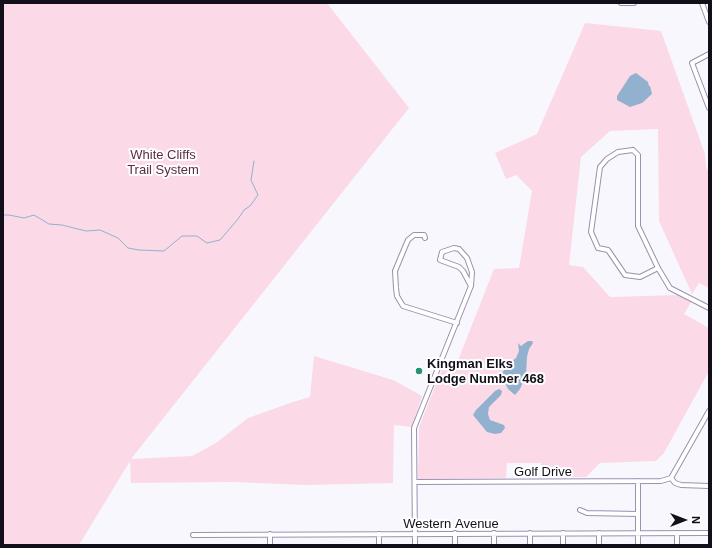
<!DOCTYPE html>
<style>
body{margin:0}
#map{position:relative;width:712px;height:548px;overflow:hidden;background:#f9f7fe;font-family:Helvetica,sans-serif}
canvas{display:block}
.frame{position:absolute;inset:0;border:4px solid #120f1a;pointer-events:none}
.north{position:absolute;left:664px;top:500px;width:40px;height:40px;-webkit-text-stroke:3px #fff;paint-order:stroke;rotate:90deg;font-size:11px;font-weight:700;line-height:16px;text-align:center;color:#120f1a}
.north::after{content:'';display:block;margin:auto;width:14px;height:18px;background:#120f1a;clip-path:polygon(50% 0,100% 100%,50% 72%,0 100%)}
</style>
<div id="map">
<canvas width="712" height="548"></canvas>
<div class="frame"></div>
<div class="north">N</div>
</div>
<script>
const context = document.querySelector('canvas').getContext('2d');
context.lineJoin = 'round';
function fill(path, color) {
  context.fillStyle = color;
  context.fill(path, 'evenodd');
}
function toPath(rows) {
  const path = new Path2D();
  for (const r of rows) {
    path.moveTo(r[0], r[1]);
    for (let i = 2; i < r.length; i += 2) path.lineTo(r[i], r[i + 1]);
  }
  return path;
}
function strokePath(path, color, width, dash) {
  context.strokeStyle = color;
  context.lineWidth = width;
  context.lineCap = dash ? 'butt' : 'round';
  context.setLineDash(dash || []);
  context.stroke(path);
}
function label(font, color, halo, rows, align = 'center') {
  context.font = font + ' Helvetica,sans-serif';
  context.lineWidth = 4;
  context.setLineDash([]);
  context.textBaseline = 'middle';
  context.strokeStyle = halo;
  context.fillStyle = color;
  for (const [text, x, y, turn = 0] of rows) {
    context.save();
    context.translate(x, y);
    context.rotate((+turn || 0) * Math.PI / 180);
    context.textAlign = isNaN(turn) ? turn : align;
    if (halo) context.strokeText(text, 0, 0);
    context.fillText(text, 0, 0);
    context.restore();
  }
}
const green = toPath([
 [3,3,327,3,409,108,131,459,192,456,216,443,248,418,293,402,310,397,314,356,393,380,422,396,412,427,394,425,393,483,306,485,233,482,131,483,130,461,79,545,3,545],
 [585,23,661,31,705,154,706,166,709,174,709,288,699,283,692,294,659,221,658,129,610,131,581,157,569,265,583,267,610,297,679,295,691,302,684,314,709,328,709,371,664,453,656,461,600,463,586,477,541,477,541,463,507,463,506,478,419,479,418,477,419,427,444,364,455,368,494,269,519,268,532,191,516,175,506,179,495,153,537,134]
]);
const water = toPath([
 [636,73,648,82,649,86,650,86,652,94,642,103,630,107,617,100,617,96,630,76],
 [528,341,532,341,533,343,529,349,527,357,526,375,520,389,515,395,508,389,501,374,510,363,516,358,519,351,518,343,521,346],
 [499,389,502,391,501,395,489,407,488,414,490,420,504,425,505,428,501,433,495,434,487,432,473,415,476,410,495,391]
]);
const stream = toPath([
 [3,215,9,215,24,218,34,215,49,224,62,225,86,231,100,230,118,238,128,248,139,250,164,251,182,236,197,236,207,243,220,240,238,219,244,210,250,206,258,195,251,180,254,161]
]);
const minor = toPath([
 [621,3,634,3],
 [702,3,709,22],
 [709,54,692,63,709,108],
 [633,150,638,155,638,226,658,268,640,277,625,275,608,250,598,248,591,232,600,167,607,159,618,152,633,150],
 [425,238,424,235,414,235,408,240,405,247,395,271,396,288,397,296,403,306,457,323],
 [454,248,459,249,467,258,472,272,471,286,463,271,459,267,440,260,442,252,454,248],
 [658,268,670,288,709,308],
 [671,478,709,411],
 [671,478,675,483,681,485,709,486],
 [638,481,638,545],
 [415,482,661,481,671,478],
 [580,510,587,513,638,514],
 [494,533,494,545],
 [563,533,563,545],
 [677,533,677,545],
 [193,535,709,533],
 [270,545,270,534],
 [379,545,379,534],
 [415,545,414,428,471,286],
 [455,545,455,533],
 [530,545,530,533],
 [599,545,599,533]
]);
const markers = [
 [419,371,4,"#259272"]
];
const parkNames = [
 ["White Cliffs",163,155],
 ["Trail System",163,170]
];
const poiNames = [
 ["Kingman Elks",427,364],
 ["Lodge Number 468",427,379]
];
const streetNames = [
 ["Golf Drive",543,472],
 ["Western Avenue",451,524]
];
fill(green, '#fbd9e7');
fill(water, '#92b1ce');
strokePath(stream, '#92b1ce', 1);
strokePath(minor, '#9a90b0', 6);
strokePath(minor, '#fff', 4);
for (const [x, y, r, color] of markers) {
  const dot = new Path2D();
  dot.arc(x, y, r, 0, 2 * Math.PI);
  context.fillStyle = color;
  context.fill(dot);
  strokePath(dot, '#fff', 1.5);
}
label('13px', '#5e2a44', '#fff', parkNames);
label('bold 13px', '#120f1a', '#fff', poiNames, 'left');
label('13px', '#120f1a', '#fff', streetNames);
</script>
